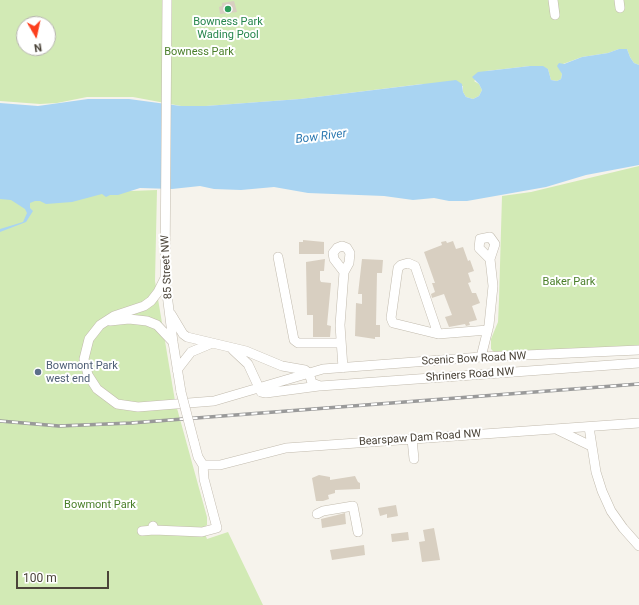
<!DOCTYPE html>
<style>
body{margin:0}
#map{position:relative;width:639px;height:605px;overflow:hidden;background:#f6f3ec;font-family:Roboto,sans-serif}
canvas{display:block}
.north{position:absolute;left:16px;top:16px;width:40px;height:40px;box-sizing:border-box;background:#fff;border:1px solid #b7b4b0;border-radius:50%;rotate:171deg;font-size:11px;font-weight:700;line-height:16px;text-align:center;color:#4b4439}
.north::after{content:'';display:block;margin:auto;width:14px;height:18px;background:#fc3f1d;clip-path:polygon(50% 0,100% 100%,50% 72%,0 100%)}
.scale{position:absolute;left:16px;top:571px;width:93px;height:18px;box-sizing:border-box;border:2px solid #4b4439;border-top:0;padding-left:5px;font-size:12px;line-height:14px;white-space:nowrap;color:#4b4439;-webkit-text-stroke:3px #fff;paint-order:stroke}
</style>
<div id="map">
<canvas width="639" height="605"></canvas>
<div class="north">N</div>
<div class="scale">100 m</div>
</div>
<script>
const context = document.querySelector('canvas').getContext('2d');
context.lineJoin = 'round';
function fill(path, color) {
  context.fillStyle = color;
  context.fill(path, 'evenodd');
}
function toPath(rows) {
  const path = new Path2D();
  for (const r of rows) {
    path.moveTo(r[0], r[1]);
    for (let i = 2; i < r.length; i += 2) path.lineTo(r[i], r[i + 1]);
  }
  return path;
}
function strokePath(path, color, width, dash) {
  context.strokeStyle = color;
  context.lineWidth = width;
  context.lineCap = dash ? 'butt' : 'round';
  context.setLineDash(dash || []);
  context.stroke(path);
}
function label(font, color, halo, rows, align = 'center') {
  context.font = font + ' Roboto,sans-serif';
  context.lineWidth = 4;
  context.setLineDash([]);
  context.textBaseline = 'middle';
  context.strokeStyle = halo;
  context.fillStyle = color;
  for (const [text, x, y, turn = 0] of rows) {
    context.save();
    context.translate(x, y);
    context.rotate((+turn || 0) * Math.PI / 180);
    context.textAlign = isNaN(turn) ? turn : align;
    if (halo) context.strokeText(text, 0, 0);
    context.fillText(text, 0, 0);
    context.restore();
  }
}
const green = toPath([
 [0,0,639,0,639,65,634,63,630,57,627,49,619,49,608,53,582,57,563,64,560,68,562,74,561,79,557,81,551,80,548,69,530,66,486,71,474,81,479,84,482,90,479,96,473,99,466,97,463,92,463,86,422,84,300,99,206,106,181,106,133,97,87,97,57,103,40,104,0,101],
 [24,24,48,24,48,48,24,48],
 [639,166,639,346,497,355,491,349,491,339,498,322,499,300,502,196,531,192],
 [0,189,20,195,157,190,155,281,175,401,207,517,207,525,203,528,207,539,228,532,263,605,0,605]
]);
const water = toPath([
 [619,49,627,49,630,57,634,63,639,65,639,165,586,175,546,187,467,201,449,201,434,198,413,200,384,196,308,193,274,187,241,190,214,189,200,186,172,189,140,188,118,195,110,195,106,197,102,194,72,202,46,204,40,201,35,201,30,203,30,208,33,211,26,222,0,232,0,229,23,222,27,213,25,209,11,200,0,199,0,103,38,106,88,99,129,99,181,106,206,106,300,99,456,80,462,84,463,92,466,97,473,99,479,96,482,90,479,84,472,77,478,72,530,66,543,66,548,69,551,80,557,81,561,79,562,74,557,66,559,63,564,64,582,57,608,53]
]);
const building = toPath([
 [234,1,237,12,220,14,219,7,222,6,222,3],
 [303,240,324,242,324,254,299,254,299,242,303,242],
 [446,241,447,243,453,241,456,249,463,247,468,261,470,260,474,271,468,273,471,282,468,283,472,293,476,293,480,303,472,306,477,320,469,322,470,325,466,326,465,324,449,327,445,317,452,315,444,294,432,298,431,294,435,292,432,283,435,283,424,252,442,245,441,242],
 [325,259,324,271,320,271,320,280,321,282,331,283,327,325,331,326,330,337,313,337,313,315,307,315,306,262],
 [362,259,383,260,382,273,377,273,376,325,380,325,380,337,375,337,375,339,355,336,356,303,362,304,362,294,358,294],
 [319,475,330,477,330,480,355,476,358,482,360,483,360,489,335,490,335,493,328,495,329,499,323,501,316,501,312,478],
 [396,505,398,516,387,518,387,514,380,516,378,508],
 [345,513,346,524,322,528,321,519],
 [434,528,440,560,422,562,419,542,425,541,423,530],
 [408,532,409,540,392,542,391,534],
 [364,545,365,555,332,560,330,550]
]);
const minor = toPath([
 [167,0,165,278,173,342,181,392],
 [553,0,555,15],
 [619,0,620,8],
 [278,257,294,340,298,343,341,343],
 [165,278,158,292,151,301,144,306,114,316,100,325,89,339,84,359,88,375,97,389,117,404,138,407,214,401,323,369,481,357,639,350],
 [171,314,183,334,187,337,246,351,282,366,305,370,309,373],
 [110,321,129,319,147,321,157,325,173,342],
 [438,334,415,266,408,263,401,265,398,268,392,311,391,318,393,323,438,334,488,330],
 [233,350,248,364,261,392,266,393,319,386],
 [481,357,489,325,493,286,490,259,495,244,490,237,480,239,479,248,490,259],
 [343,368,340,325,344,272,349,263,350,253,347,248,342,246,337,248,333,253,334,259,344,272],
 [177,370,191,352,210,344],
 [309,373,312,383,320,386,639,363],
 [589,427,596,472,602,491,611,511,623,528,639,546],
 [558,430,591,446],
 [412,439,414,459],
 [203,465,220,465,286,448,639,423],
 [317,514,323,511,353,506,358,532],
 [153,526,154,530,202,532,217,528,204,479,203,465,198,457,194,442],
 [142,531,154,530]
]);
const rail = toPath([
 [0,421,59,426,131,423,639,384]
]);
const minorBridge = toPath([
 [181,392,194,442]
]);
const markers = [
 [228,9,4,"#2e9e5b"],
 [38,372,4,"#5c6f8a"]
];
const leisureNames = [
 ["Bowness Park",228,22],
 ["Wading Pool",228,35]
];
const parkNames = [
 ["Bowness Park",199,52],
 ["Baker Park",569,282],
 ["Bowmont Park",100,505]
];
const streetNames = [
 ["85 Street NW",167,267,-93],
 ["Scenic Bow Road NW",474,359,-3],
 ["Shriners Road NW",470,375,-4],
 ["Bearspaw Dam Road NW",420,438,-4]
];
const serviceNames = [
 ["Bowmont Park",46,366],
 ["west end",46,379]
];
const waterNames = [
 ["Bow River",321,137,-7]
];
fill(green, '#d2eab5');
fill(water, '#a9d4f2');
fill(building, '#d8cfc1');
strokePath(minor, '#c2bbae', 10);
strokePath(minor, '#fff', 9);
strokePath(rail, '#9a9a9a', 3.5);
strokePath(rail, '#fff', 2, [6]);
strokePath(minorBridge, '#c2bbae', 10, []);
strokePath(minorBridge, '#fff', 9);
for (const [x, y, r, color] of markers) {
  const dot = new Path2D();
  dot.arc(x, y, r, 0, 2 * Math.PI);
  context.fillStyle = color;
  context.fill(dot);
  strokePath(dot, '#fff', 1.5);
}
label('11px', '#27864d', '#fff', leisureNames);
label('11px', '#4a7f2a', '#fff', parkNames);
label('11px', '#4b4439', '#fff', streetNames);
label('11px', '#4e5e75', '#fff', serviceNames, 'left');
label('italic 12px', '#2e7ab2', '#fff', waterNames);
</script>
